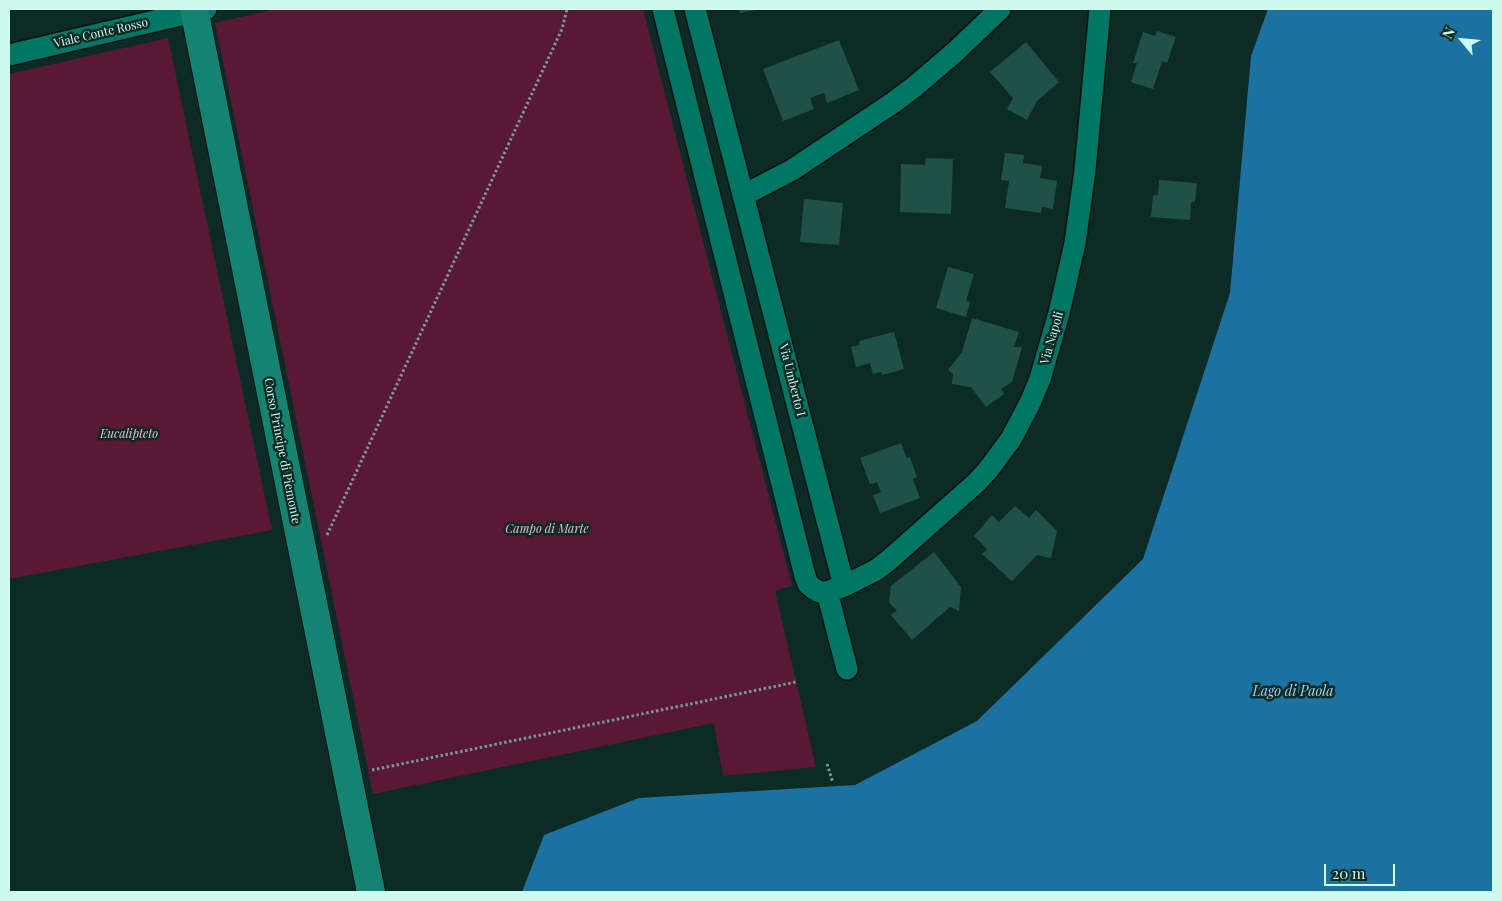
<!DOCTYPE html>
<style>
body{margin:0}
#map{position:relative;width:1502px;height:901px;overflow:hidden;background:#0d2b25;font-family:"Playfair Display",serif}
canvas{display:block}
.frame{position:absolute;inset:0;border:10px solid #cffaef;pointer-events:none}
.north{position:absolute;left:1437px;top:15px;width:50px;height:50px;-webkit-text-stroke:4px #0d2b25;paint-order:stroke;rotate:298deg;font-size:14px;font-weight:700;line-height:20px;text-align:center;color:#cffaef}
.north::after{content:'';display:block;margin:auto;width:18px;height:22px;background:#cffaef;clip-path:polygon(50% 0,100% 100%,50% 72%,0 100%)}
.scale{position:absolute;left:1324px;top:864px;width:71px;height:22px;box-sizing:border-box;border:2px solid #cffaef;border-top:0;padding-left:6px;font-size:15px;line-height:18px;white-space:nowrap;color:#cffaef;-webkit-text-stroke:4px #0d2b25;paint-order:stroke}
</style>
<div id="map">
<canvas width="1502" height="901"></canvas>
<div class="frame"></div>
<div class="north">N</div>
<div class="scale">20 m</div>
</div>
<script>
const context = document.querySelector('canvas').getContext('2d');
context.lineJoin = 'round';
function fill(path, color) {
  context.fillStyle = color;
  context.fill(path, 'evenodd');
}
function toPath(rows) {
  const path = new Path2D();
  for (const r of rows) {
    path.moveTo(r[0], r[1]);
    for (let i = 2; i < r.length; i += 2) path.lineTo(r[i], r[i + 1]);
  }
  return path;
}
function strokePath(path, color, width, dash) {
  context.strokeStyle = color;
  context.lineWidth = width;
  context.lineCap = dash ? 'butt' : 'round';
  context.setLineDash(dash || []);
  context.stroke(path);
}
function label(font, color, halo, rows, align = 'center') {
  context.font = font + ' "Playfair Display",serif';
  context.lineWidth = 5;
  context.setLineDash([]);
  context.textBaseline = 'middle';
  context.strokeStyle = halo;
  context.fillStyle = color;
  for (const [text, x, y, turn = 0] of rows) {
    context.save();
    context.translate(x, y);
    context.rotate((+turn || 0) * Math.PI / 180);
    context.textAlign = isNaN(turn) ? turn : align;
    if (halo) context.strokeText(text, 0, 0);
    context.fillText(text, 0, 0);
    context.restore();
  }
}
const green = toPath([
 [275,9,643,9,792,586,775,591,816,767,723,776,714,723,373,794,215,23],
 [168,38,272,530,9,579,9,74]
]);
const water = toPath([
 [1268,9,1493,9,1493,892,522,892,544,835,639,798,855,785,977,721,1143,559,1230,293,1251,56]
]);
const building = toPath([
 [739,9,756,9,756,10,740,13],
 [1157,31,1176,37,1167,63,1162,61,1153,89,1131,82,1137,63,1133,63,1143,32,1155,36],
 [839,40,859,90,827,103,824,93,810,98,814,109,783,121,763,69],
 [1026,42,1059,82,1037,101,1027,120,1007,109,1013,98,990,72],
 [1005,153,1024,155,1023,163,1042,166,1040,178,1057,181,1053,209,1042,207,1041,213,1005,208,1009,181,1001,180],
 [926,158,953,159,951,214,900,212,901,164,925,165],
 [1159,180,1197,183,1195,202,1191,202,1190,220,1151,217,1153,195,1158,195],
 [804,199,843,203,839,245,800,242],
 [948,267,974,274,966,301,970,302,966,317,936,308],
 [972,318,1019,332,1014,347,1022,347,1012,382,1001,389,1004,394,986,407,971,387,952,384,953,374,948,370,962,352],
 [894,332,904,369,882,375,881,372,873,374,870,363,856,367,851,347,860,345,859,341],
 [901,443,907,458,910,457,917,477,913,479,920,498,880,513,873,495,881,492,877,482,870,484,860,458],
 [1015,506,1029,518,1036,510,1057,531,1051,558,1037,555,1012,581,982,554,987,549,974,536,992,515,999,522],
 [934,552,961,587,959,611,950,607,912,640,891,615,897,611,889,602,891,586]
]);
const path = toPath([
 [327,535,562,29,567,9],
 [827,764,833,783],
 [372,770,796,682]
]);
const street = toPath([
 [663,9,805,576,808,584,814,589,820,592,827,592,844,586,695,9],
 [9,55,206,9],
 [744,195,792,170,894,102,914,87,955,52,1000,9],
 [844,586,876,570,889,560,976,483,988,470,1011,439,1030,403,1040,379,1059,313,1075,243,1085,170,1100,9],
 [827,592,847,669]
]);
const secondary = toPath([
 [194,9,371,892]
]);
const streetNames = [
 ["Viale Conte Rosso",101,33,-13],
 ["Via Napoli",1052,338,-74],
 ["Via Umberto I",792,380,76],
 ["Corso Principe di Piemonte",282,451,79]
];
const parkNames = [
 ["Eucalipteto",129,434],
 ["Campo di Marte",547,529]
];
const waterNames = [
 ["Lago di Paola",1293,692]
];
fill(green, '#591934');
fill(water, '#1b719f');
fill(building, '#1f5147');
strokePath(street, '#00130e', 24);
strokePath(secondary, '#00130e', 30);
strokePath(path, '#749990', 3, [2.5, 2.5]);
strokePath(street, '#007665', 21);
strokePath(secondary, '#148472', 28);
label('12px', '#cffaef', '#0d2b25', streetNames);
label('italic 12px', '#f0bacb', '#0d2b25', parkNames);
label('italic 14px', '#a3d1f0', '#0d2b25', waterNames);
</script>
